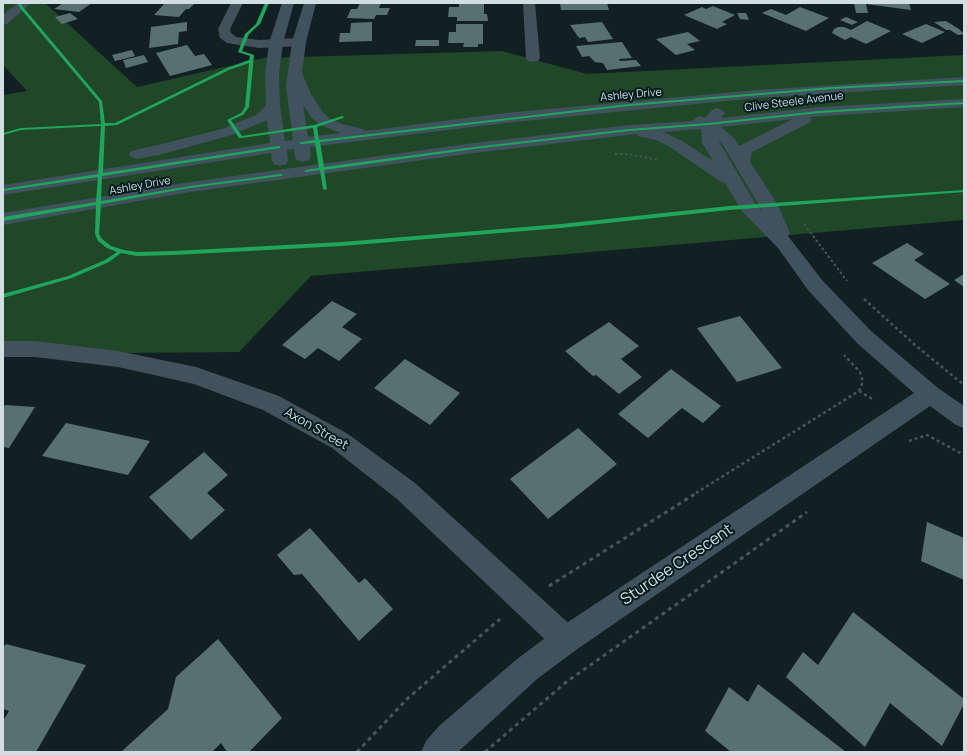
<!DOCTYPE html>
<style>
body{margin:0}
#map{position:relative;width:967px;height:755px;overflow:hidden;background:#132023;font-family:Manrope,sans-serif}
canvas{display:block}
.frame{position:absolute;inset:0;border:4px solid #d1dfe2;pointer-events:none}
</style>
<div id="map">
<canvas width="967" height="755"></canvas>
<div class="frame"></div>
</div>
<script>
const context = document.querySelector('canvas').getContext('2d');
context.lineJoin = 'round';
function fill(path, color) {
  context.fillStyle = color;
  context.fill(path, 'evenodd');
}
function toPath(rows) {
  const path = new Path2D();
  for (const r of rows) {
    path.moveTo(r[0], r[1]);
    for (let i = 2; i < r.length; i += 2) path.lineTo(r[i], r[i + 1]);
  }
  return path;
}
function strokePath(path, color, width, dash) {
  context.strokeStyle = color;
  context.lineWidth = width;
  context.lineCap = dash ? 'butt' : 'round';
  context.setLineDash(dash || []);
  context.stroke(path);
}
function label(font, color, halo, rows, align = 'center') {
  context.font = font + ' Manrope,sans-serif';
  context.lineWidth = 4;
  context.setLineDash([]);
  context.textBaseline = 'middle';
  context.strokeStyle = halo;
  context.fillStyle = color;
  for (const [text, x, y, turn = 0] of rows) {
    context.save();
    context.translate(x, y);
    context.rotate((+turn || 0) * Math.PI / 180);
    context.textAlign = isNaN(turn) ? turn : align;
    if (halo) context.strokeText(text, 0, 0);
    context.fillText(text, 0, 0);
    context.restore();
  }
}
const green = toPath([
 [3,3,45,3,137,87,264,58,502,51,587,74,964,55,964,220,311,276,239,352,3,354,3,95,27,91,3,65]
]);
const building = toPath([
 [63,3,92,3,79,12,54,9],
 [165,3,195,3,189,9,186,9,179,17,154,15],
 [360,3,381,3,379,8,390,8,387,15,376,15,374,19,347,18,351,9,357,9],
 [459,3,484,3,484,14,487,14,488,21,457,21,457,17,448,17,449,7,459,7],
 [560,3,607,3,609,10,561,10],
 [854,3,909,3,911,10,866,4,868,13,856,13],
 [713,6,735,15,722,22,727,24,717,29,684,15,702,7,706,9],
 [800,7,829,18,806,31,762,13,771,9,786,15],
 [70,13,78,19,62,24,55,17],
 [737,13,746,13,749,20,740,19],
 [846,17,858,22,852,25,840,20],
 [867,21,891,31,866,44,851,37,845,40,832,33,834,29,838,27,844,27,851,30],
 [946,21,959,29,964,34,958,35,950,30,946,30,934,22],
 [187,22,187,31,179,32,178,44,149,48,151,27],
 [372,22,372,41,339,42,340,33,350,33,351,23],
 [602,22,613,39,588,42,585,37,579,38,570,25],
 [456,24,483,24,483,44,478,44,478,47,463,47,464,43,448,43,449,32,456,32],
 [926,24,945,32,922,43,902,34],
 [688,32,700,41,687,44,695,50,676,55,656,39],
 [416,40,439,40,439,46,415,46],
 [622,42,632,58,619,59,620,61,636,60,641,66,607,70,603,63,595,62,589,56,582,57,576,46],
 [187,45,195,56,204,54,212,65,170,76,156,53],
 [132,50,135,56,115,61,112,55],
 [144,55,148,62,126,68,123,60],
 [907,243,924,254,914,260,950,284,925,299,872,263],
 [964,274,964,287,954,280],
 [332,301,357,314,342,327,362,339,339,361,318,348,305,359,282,345],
 [740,316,782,368,737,382,697,328],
 [609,322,639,346,621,359,642,377,619,394,596,375,593,376,565,351],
 [405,359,460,393,430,425,374,388],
 [671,369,721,406,703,423,682,408,648,438,618,414],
 [5,405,35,407,9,448,3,447,3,408],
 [66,423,150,441,128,475,42,456],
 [578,428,617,464,548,519,510,479],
 [204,452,228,475,207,493,225,510,191,540,149,497],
 [927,522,964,538,964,580,921,561],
 [310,528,359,583,365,578,393,609,359,641,302,574,294,575,277,555],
 [853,612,964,699,964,704,942,746,890,703,865,747,786,677,803,652,818,665],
 [218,639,282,718,249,752,227,752,221,743,212,752,121,752,168,709,176,677],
 [6,644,86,665,36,752,3,752,3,721,9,711,3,709,3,648],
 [758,684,846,752,731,752,705,731,729,687,748,702]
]);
const pathFar2 = toPath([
 [615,154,628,154,658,160],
 [804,224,847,281]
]);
const pathFar1 = toPath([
 [864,299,915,345,964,385],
 [859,391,874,400],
 [909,441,927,435,964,455],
 [696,493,859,391,863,382,860,372,844,355]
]);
const path = toPath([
 [549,586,698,492],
 [357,752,408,698,500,619],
 [485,752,565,683,807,512]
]);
const street = toPath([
 [18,3,31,3,7,24,3,25,3,15,18,3],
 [231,3,243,3,230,29,231,33,236,37,259,40,299,38,304,39,306,42,304,45,299,46,259,48,227,43,220,38,218,29,231,3],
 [523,3,535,3,540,58,538,61,533,62,528,61,526,58,523,3],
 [3,341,35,341,118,351,196,367,279,396,348,434,415,483,576,630,580,640,576,650,566,654,556,650,397,499,332,448,263,410,194,384,118,367,35,357,3,357,3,341]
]);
const secondary = toPath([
 [282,3,294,3,283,43,279,74,280,106,285,141,293,140,286,86,292,42,304,3,316,3,306,42,302,73,311,94,322,111,330,119,342,124,363,129,365,131,505,113,756,90,964,77,964,85,756,98,505,123,310,147,311,157,309,160,303,162,297,160,295,157,294,149,287,150,288,161,286,164,280,166,274,164,272,161,271,153,3,195,3,185,270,143,267,120,232,135,159,155,137,159,131,157,129,154,131,151,158,145,222,129,256,115,263,109,266,105,265,74,269,43,282,3],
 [303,105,311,117,320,125,341,133,308,137,303,105],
 [964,99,964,107,810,117,812,120,809,123,752,152,750,162,778,205,790,233,788,236,822,280,871,331,938,388,964,406,964,428,956,425,930,406,576,650,537,679,458,752,421,752,426,741,439,726,517,659,556,630,914,393,857,343,808,290,778,248,742,211,725,183,721,182,670,147,656,140,638,136,637,134,474,153,190,192,3,225,3,213,190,182,474,143,629,125,693,121,695,118,700,116,705,118,712,110,717,108,722,110,725,113,721,118,819,107,964,99],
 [793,119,739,146,735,139,721,127,793,119],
 [701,129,702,143,713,161,682,141,663,132,701,129],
 [718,140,723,145,763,212,755,203,718,140]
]);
const cycleway = toPath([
 [17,3,21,3,23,7,102,101,105,123,115,123,227,68,249,60,250,56,238,52,245,34,256,24,265,3,269,3,260,24,249,34,242,51,254,55,249,107,243,115,231,120,242,136,314,125,342,116,344,117,343,118,317,127,319,140,629,104,832,87,964,80,964,82,832,89,629,106,320,142,324,167,474,147,629,129,708,123,819,111,964,102,964,104,819,113,708,125,629,131,474,149,324,170,327,189,325,190,323,189,320,170,306,172,304,171,306,170,319,168,315,143,301,144,299,143,301,142,315,140,313,128,241,138,239,138,227,120,241,113,245,107,249,63,229,70,117,125,105,126,103,173,278,146,280,146,280,148,102,176,101,201,190,186,281,174,283,175,281,176,190,188,101,204,99,234,102,239,111,246,124,250,137,252,174,251,342,242,561,224,729,206,964,190,964,192,729,210,561,228,342,246,174,255,137,256,121,253,109,262,72,278,3,298,3,294,68,276,105,260,117,252,107,248,98,241,95,234,96,205,3,221,3,217,96,202,98,177,3,191,3,189,98,174,101,126,21,130,3,135,3,133,21,128,101,124,99,102,20,8,17,3]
]);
const farStreetnames = [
 ["Ashley Drive",631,95,-5],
 ["Clive Steele Avenue",794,102,-7],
 ["Ashley Drive",140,186,-10]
];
const streetNames = [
 ["Axon Street",316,429,30]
];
const nearStreetnames = [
 ["Sturdee Crescent",677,565,-34]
];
fill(green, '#204728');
fill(building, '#58716e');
strokePath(pathFar2, '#49555b', 2, [2.5, 2.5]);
strokePath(pathFar1, '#49555b', 2.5, [3, 3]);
strokePath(path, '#49555b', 3, [4, 4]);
fill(street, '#42515b');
fill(secondary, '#3f525e');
fill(cycleway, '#20a55d');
label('11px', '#d1dfe2', '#031c20', farStreetnames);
label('13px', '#d1dfe2', '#031c20', streetNames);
label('16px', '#d1dfe2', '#031c20', nearStreetnames);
</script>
